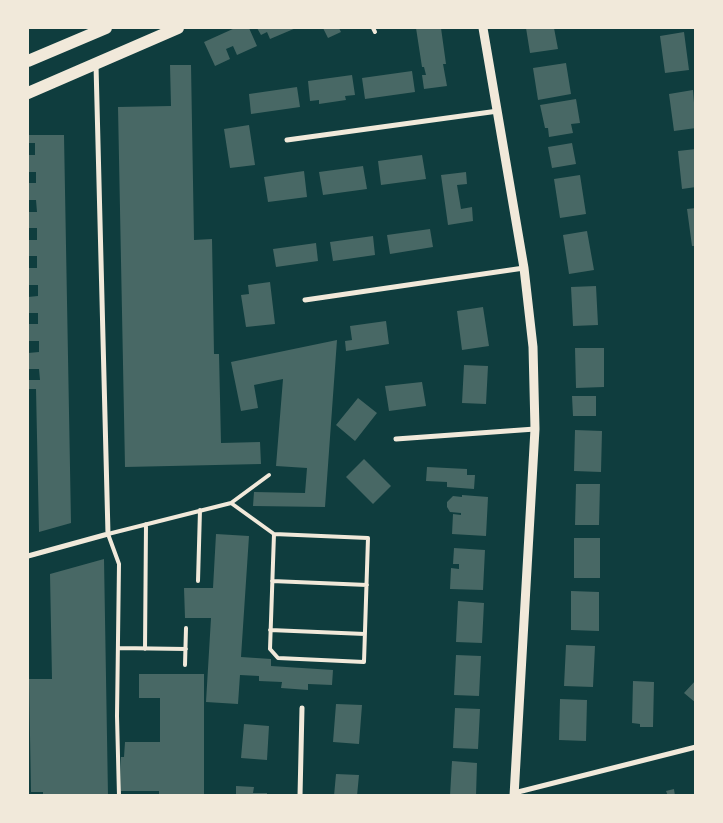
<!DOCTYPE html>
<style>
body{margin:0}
#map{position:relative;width:723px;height:823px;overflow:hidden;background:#0f3d3e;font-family:Inter,sans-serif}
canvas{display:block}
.frame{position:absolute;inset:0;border:29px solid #f1e9da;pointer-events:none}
</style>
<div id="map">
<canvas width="723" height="823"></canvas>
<div class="frame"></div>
</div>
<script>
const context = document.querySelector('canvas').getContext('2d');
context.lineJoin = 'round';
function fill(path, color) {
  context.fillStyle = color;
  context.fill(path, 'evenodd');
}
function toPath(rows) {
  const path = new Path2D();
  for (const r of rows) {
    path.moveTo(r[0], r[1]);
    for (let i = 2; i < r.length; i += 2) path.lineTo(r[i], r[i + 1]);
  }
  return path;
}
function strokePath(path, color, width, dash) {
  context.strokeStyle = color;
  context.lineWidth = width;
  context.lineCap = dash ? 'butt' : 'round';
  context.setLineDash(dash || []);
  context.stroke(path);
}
const building = toPath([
 [235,28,249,28,257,46,237,55,233,46,226,49,230,59,215,66,204,42],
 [257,28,296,28,270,39,267,32,261,35],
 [323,28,339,28,341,32,328,38],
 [416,28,441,28,446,64,443,64,447,86,424,89,422,75,426,75,424,67,422,67],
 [526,28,554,28,558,49,530,53],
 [684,32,689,70,665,73,660,36],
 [566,63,571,94,538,100,533,68],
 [170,65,191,65,194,240,212,239,214,354,219,354,221,443,260,442,261,464,125,467,118,107,171,106],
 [412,71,415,92,365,99,362,78],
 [352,75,355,95,345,96,346,100,319,104,319,100,310,101,308,81],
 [297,87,300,107,251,114,249,94],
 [693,90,696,128,674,131,669,94],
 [576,99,580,123,571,124,573,133,549,137,548,128,545,128,540,105],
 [249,125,255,165,230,168,224,129],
 [28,135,64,135,71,523,39,532,36,389,28,389,28,380,40,380,39,369,28,369,28,353,39,352,39,341,28,341,28,324,38,324,38,313,28,313,28,297,38,296,38,285,28,285,28,268,37,268,37,256,28,256,28,240,37,240,37,228,28,228,28,212,37,212,36,200,28,200,28,183,36,183,36,172,28,172,28,155,35,155,35,143,28,143],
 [572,143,576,164,552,168,548,147],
 [696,149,696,187,682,189,678,151],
 [422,155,426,179,381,185,378,161],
 [363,166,367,189,323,195,319,172],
 [304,171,307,197,268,202,264,177],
 [466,172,467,184,457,185,461,209,472,207,473,221,448,225,441,175],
 [580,175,586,214,560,218,554,179],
 [696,208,696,246,692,246,687,209],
 [430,229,433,247,390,254,387,235],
 [587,231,594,270,569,274,563,235],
 [373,236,375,255,333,261,330,242],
 [316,243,318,261,276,267,273,249],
 [270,282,275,324,246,327,241,295,249,294,248,285],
 [596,286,598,325,573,326,571,287],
 [483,307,489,346,462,350,457,311],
 [386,321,389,344,346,351,345,341,352,340,350,326],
 [337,340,325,507,253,506,254,492,305,493,307,468,276,466,283,379,254,385,258,408,241,411,231,362],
 [575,348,604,348,604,387,576,388],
 [464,365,488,366,486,404,462,403],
 [422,382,426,406,389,411,385,386],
 [572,396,596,396,596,416,573,416],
 [358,398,377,413,355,441,336,425],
 [575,430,602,431,601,472,574,471],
 [364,459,391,486,373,504,346,477],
 [427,467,467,469,467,475,475,475,474,489,447,487,447,482,426,481],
 [576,484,600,484,599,525,575,525],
 [462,495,488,497,486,536,452,534,453,514,461,515,461,513,450,512,447,507,447,502,453,496,462,497],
 [216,534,249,536,241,657,271,659,271,666,333,670,332,685,308,684,308,690,281,688,282,682,259,681,259,676,240,675,238,704,206,702,211,618,185,618,184,588,213,588],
 [574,538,600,538,600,578,574,578],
 [454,548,485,550,483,590,450,589,451,568,459,569,459,564,453,564],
 [104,559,108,796,43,796,43,792,31,792,29,679,52,679,50,574],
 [571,591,599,592,599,631,571,630],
 [458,601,484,603,482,643,456,642],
 [566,645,595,646,593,687,564,686],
 [456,655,481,656,479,696,454,695],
 [139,674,204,674,204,796,159,796,159,791,121,791,121,757,124,757,125,742,160,742,160,698,139,698],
 [696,680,696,703,684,693],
 [633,681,654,682,653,727,640,727,640,724,632,723],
 [560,699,587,700,586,741,559,740],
 [336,704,362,705,359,744,333,742],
 [455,708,480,709,478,749,453,748],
 [244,724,269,726,267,760,241,758],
 [452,761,477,763,476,796,450,796],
 [336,774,359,775,357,796,334,796],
 [236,786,254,787,253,793,267,793,267,796,236,796],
 [674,789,675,796,668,796,666,791]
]);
const service = toPath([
 [373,28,375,32],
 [231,503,269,475],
 [274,534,368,538,364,662,278,658,270,649,274,534],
 [198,581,200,510],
 [272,581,367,585],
 [270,630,365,634],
 [118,648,186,649],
 [145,649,146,524],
 [185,665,186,628],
 [119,796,117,716,119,564,108,534,231,503,274,534]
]);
const minor = toPath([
 [287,140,498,111],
 [305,300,524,268],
 [396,439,535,429],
 [28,556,108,534,96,65],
 [514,793,696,747],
 [300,796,302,708]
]);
const tertiary = toPath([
 [483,28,524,268,533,347,535,429,514,796]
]);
const primary = toPath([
 [28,61,106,28],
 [28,93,178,28]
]);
fill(building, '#486865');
strokePath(service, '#f1e9da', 4);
strokePath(minor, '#f1e9da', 5);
strokePath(tertiary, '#f1e9da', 9);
strokePath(primary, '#f1e9da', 12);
</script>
